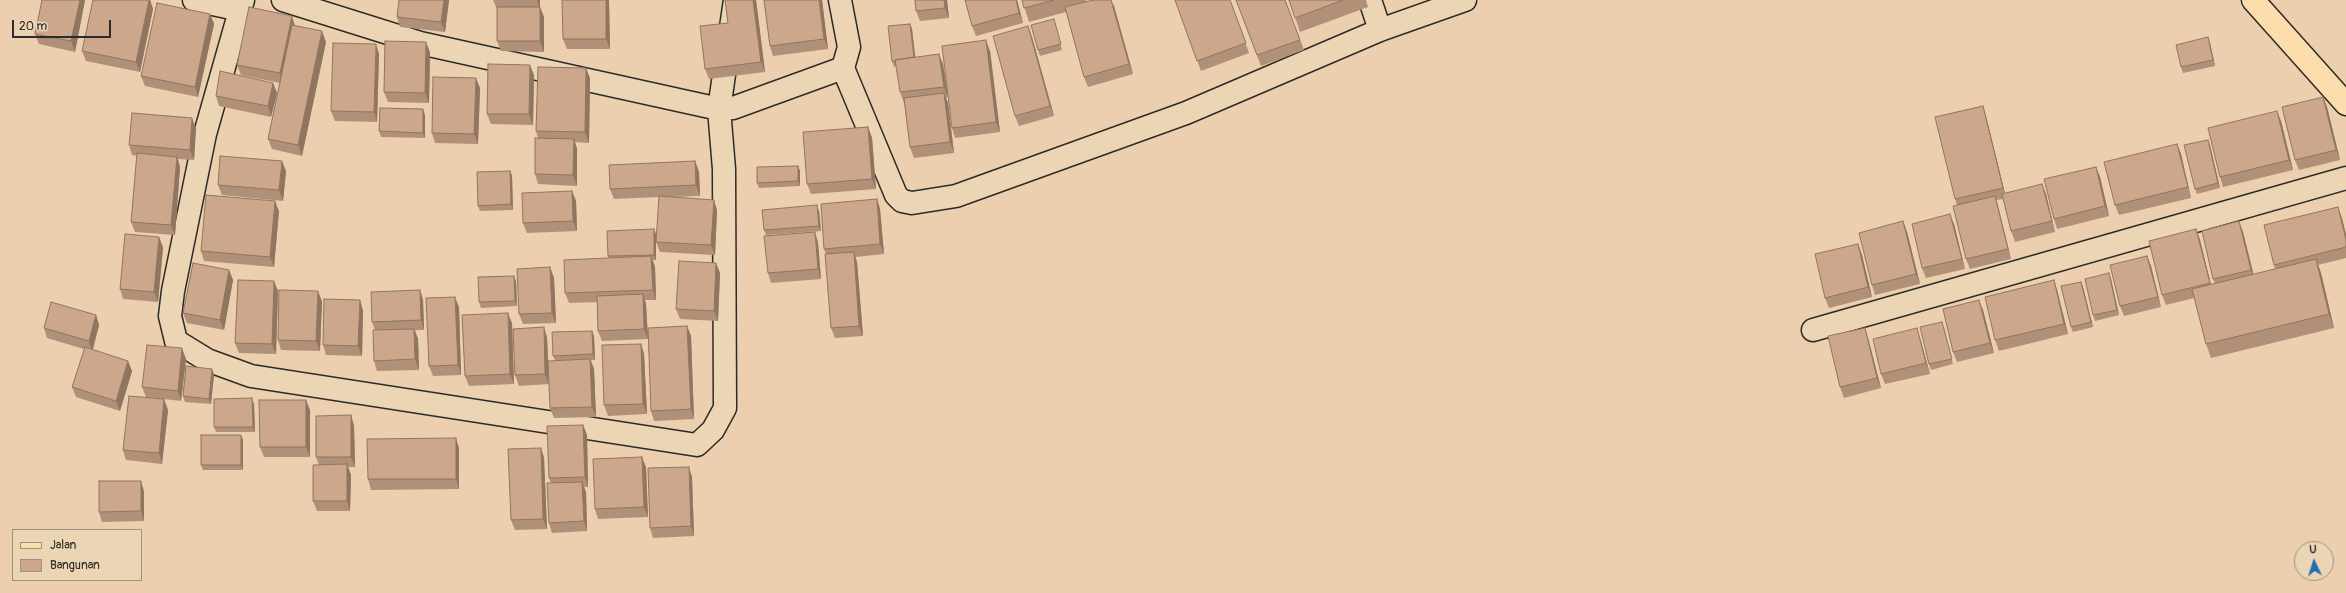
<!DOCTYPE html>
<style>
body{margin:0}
#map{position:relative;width:2346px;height:593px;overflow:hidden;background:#eccfae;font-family:Pangolin,sans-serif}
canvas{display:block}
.legend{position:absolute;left:12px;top:529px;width:130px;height:52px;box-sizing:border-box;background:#ebd5b4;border:1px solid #9e917d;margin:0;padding:5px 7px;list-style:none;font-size:12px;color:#2b2b2b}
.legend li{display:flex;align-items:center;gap:8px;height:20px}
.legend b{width:20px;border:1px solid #9e917d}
.north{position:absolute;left:2294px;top:541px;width:40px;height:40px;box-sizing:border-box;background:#ebd5b4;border:1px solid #9e917d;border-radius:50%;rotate:356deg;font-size:11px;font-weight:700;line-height:16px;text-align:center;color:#2b2b2b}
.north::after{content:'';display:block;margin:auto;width:14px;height:18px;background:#1f6fb2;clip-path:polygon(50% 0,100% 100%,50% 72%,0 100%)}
.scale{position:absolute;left:12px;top:20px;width:99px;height:18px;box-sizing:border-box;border:2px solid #2b2b2b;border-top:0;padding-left:5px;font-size:12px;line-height:14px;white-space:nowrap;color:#2b2b2b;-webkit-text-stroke:3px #ebd5b4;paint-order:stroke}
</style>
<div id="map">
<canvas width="2346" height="593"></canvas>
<ul class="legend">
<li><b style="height:5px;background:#fbddab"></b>Jalan</li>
<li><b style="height:11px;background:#cda78b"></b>Bangunan</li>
</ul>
<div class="north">U</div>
<div class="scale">20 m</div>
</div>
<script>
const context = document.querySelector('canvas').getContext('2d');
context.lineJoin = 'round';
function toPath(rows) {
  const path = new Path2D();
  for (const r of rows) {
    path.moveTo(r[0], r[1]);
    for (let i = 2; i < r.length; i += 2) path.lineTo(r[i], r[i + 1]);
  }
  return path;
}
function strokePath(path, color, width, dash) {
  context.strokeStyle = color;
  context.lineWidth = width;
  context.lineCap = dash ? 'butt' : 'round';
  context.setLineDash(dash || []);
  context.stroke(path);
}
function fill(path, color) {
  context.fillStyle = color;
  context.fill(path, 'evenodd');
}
const street = toPath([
 [194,0,241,10],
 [243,0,205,134,173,291,170,316,176,341,207,360,251,376,697,445,713,430,725,408,724,169,719,109,733,108,843,68,849,47,840,0],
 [283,0,420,43,719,109,735,0],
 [1370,0,1380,30],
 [843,68,896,195,902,201,912,203,956,196,1186,113,1380,30,1465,0],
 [1813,330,2346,178]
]);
const primary = toPath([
 [2253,0,2346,104]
]);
const wall = toPath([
 [42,0,85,0,75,52,39,44,35,34],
 [93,0,150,0,153,9,140,72,86,61,82,51],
 [449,0,445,32,400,27,397,17],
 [493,0,540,0,540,7,544,17,544,52,501,51,497,41,497,9],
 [609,0,610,49,567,49,563,39],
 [725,0,756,0,765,72,709,79,705,69,728,23],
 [764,0,822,0,828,49,773,56,770,46],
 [915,0,947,0,949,18,920,21,916,11],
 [965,0,1017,0,1023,23,976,36,972,26],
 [1022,0,1086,0,1087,2,1114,6,1133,74,1088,87,1084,77,1066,12,1029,22],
 [1175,0,1230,0,1249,53,1201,71],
 [1236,0,1285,0,1304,50,1261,66],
 [1289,0,1366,0,1368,7,1300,32],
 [210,14,214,24,198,97,145,86,141,76],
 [1054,19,1062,50,1040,56,1038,50],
 [910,24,912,29,915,57,943,64,948,97,946,97,948,103,954,153,914,158,910,147,904,102,904,103,900,92,896,66,894,67,892,61],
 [295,26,326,42,302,156,272,149,268,139,280,83,241,75,237,65],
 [1032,37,1054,116,1019,126,1015,116],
 [2210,43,2215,66,2183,73,2181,67],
 [990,51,1000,132,955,138,952,128],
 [430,52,429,103,388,102,384,92],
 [379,54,377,122,335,121,331,111],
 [534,75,533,125,491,124,487,114],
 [590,78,589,143,575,142,577,149,577,186,538,184,535,174,538,138,536,131],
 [273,83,277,93,271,117,219,106,216,96],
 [480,88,478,144,435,143,432,133],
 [2323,97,2327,107,2340,160,2299,170,2295,160],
 [425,115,425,138,381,137,379,131],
 [1986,116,2005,193,2046,194,2055,232,2015,242,2011,231,2003,199,1996,200,1998,206,2011,259,1970,269,1966,259,1957,205,1955,199],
 [2281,121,2293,170,2223,187,2220,177],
 [868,127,872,138,876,189,811,194,807,184],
 [196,128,194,160,178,159,180,167,175,235,135,232,131,222,137,156,132,155,129,145],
 [2177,144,2181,154,2191,198,2119,215,2115,205],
 [2210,145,2220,188,2197,194,2195,189],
 [695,161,699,172,700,196,673,197,717,210,715,255,660,252,656,242,659,197,614,199,610,189],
 [798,166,800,171,800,186,759,188,757,183],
 [2096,167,2100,177,2109,216,2057,229,2054,219],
 [286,171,283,201,222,195,218,185],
 [510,171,512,176,513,210,480,211,478,206],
 [572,191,576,201,577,231,527,233,523,223],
 [877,199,880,209,884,254,855,257,857,262,863,336,835,338,831,328,826,254,824,249],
 [279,211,274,267,204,261,201,251],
 [819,211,821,231,766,235,764,230],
 [2342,218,2346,235,2346,258,2318,265,2321,273,2334,328,2211,358,2206,344,2194,298,2166,305,2162,295,2196,229,2200,240,2211,285,2215,284,2213,279,2243,232,2253,275,2275,269,2274,265],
 [1903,221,1907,232,1920,284,1875,295,1872,285],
 [1954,224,1965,269,1926,278,1922,268],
 [815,232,818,243,821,279,771,283,768,273],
 [656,234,656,260,653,260,655,267,656,300,645,300,646,304,648,339,602,341,598,331,597,302,569,303,565,293,609,258,608,256],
 [1858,244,1862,255,1872,297,1829,308,1825,298],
 [163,247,158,302,123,299,120,289],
 [2147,256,2151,266,2161,307,2124,316,2120,306],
 [716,263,720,273,718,321,680,319,676,309],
 [550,267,554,278,556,323,523,324,519,314],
 [229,270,233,280,224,330,187,323,183,313],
 [2111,279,2119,315,2095,321,2093,315],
 [2054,280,2057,290,2068,334,1999,351,1995,340],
 [516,281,517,306,481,308,479,302],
 [2081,282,2083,287,2093,327,2073,332,2071,327],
 [420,290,423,300,424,330,415,330,418,339,419,370,377,371,374,361,375,330,372,322],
 [278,291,276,354,239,353,235,343],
 [360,300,363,311,362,356,326,355,323,345],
 [322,301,320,351,281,350,278,340],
 [459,307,461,375,433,376,429,366],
 [1983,310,1994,353,1957,362,1953,352],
 [96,315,99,325,93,350,128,361,132,371,120,411,76,397,72,387,84,349,47,338,44,328],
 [512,323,514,384,469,386,465,376],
 [687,326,691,336,694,419,654,421,651,411],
 [1944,327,1953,364,1931,370,1929,364],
 [1865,328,1868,338,1881,388,1844,398,1840,387],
 [592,331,594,336,595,360,591,360,594,369,596,417,554,418,550,408,555,360,553,356],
 [547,337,549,384,519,386,515,375],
 [1920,338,1930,374,1885,384,1881,374],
 [641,344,644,354,647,414,608,416,604,405],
 [186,359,181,401,146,397,142,387],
 [214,374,211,404,185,402,183,396],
 [254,404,255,432,216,432,214,427],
 [168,410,162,464,126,460,123,450],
 [310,410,310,457,264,457,260,447],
 [351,415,354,426,355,467,348,467,351,475,350,511,317,511,313,501,319,465,316,457],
 [583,425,587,435,588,487,584,487,586,492,587,531,552,533,549,523,551,483,549,478],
 [243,440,243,470,203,470,201,465],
 [459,448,459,489,371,490,368,479],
 [541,448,544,458,547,529,515,530,511,520],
 [646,467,648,517,598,519,595,509],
 [692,477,694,536,653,538,650,528],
 [144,491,144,521,102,522,99,512]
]);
const shadedWall = toPath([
 [80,0,85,0,75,52,71,41],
 [149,0,150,0,153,9,140,72,136,62],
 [444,0,449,0,445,32,441,22],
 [537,0,540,0,540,9],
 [606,0,609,0,610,49,606,39],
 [753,0,756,0,765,72,761,62],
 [819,0,822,0,828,49,824,39],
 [944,0,947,0,949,18,945,8],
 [1016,0,1017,0,1023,23,1019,13],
 [1111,0,1114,6,1133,74,1129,64],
 [540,7,544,17,544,52,540,41],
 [210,14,214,24,198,97,195,87],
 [292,16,295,26,283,84,280,73],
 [910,24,912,29,916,63,914,58],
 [1028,26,1032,37,1054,116,1050,106],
 [322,31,326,42,302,156,298,145],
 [2208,37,2210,43,2215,66,2213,60],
 [986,40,990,51,1000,132,996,122],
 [426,42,430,52,429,103,425,93],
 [376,44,379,54,377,122,374,112],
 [939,54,943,64,948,97,944,87],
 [530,65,534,75,533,125,529,114],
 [586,68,590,78,589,143,585,132],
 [476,78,480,88,478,144,474,134],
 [273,83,277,93,271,117,268,106],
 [944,93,948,103,954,153,950,142],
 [2323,97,2327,107,2340,160,2336,150],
 [1983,106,1986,116,2006,198,2003,188],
 [423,109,425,115,425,138,423,133],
 [2277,111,2281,121,2293,170,2289,160],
 [192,118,196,128,194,160,190,150],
 [868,127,872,138,876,189,872,179],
 [574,139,577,149,577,186,573,175],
 [2208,140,2210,145,2220,188,2218,183],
 [2177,144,2181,154,2191,198,2188,187],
 [177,157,180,167,175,235,171,225],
 [282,161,286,171,283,201,279,190],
 [695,161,699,172,700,196,696,185],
 [798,166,800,171,800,186,798,181],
 [2096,167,2100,177,2109,216,2105,206],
 [510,171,512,176,513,210,511,204],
 [2042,184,2046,194,2055,232,2052,221],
 [572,191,576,201,577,231,573,221],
 [1995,196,1998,206,2011,259,2008,249],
 [877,199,880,209,884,254,880,244],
 [714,200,717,210,715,255,711,245],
 [275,201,279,211,274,267,270,257],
 [817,205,819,211,821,231,819,226],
 [2338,207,2342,218,2346,235,2346,240],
 [1950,214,1954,224,1965,269,1962,259],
 [1903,221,1907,232,1920,284,1916,274],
 [2239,221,2243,232,2255,280,2251,270],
 [654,229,656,234,656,260,654,255],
 [2196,229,2200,240,2213,293,2210,283],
 [815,232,818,243,821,279,818,269],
 [159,237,163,247,158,302,154,292],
 [1858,244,1862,255,1872,297,1868,287],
 [854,252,857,262,863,336,859,326],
 [651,256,655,267,656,300,653,290],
 [2147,256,2151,266,2161,307,2158,297],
 [2316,259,2321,273,2334,328,2329,314],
 [716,263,720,273,718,321,714,311],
 [550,267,554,278,556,323,552,313],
 [229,270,233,280,224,330,220,320],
 [2109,273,2111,279,2119,315,2117,310],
 [514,276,516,281,517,306,515,301],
 [2054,280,2057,290,2068,334,2064,324],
 [274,281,278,291,276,354,272,344],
 [2081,282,2083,287,2093,327,2091,322],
 [420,290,423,300,424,330,421,320],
 [318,291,322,301,320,351,316,341],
 [643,294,646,304,648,339,644,329],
 [455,297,459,307,461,375,458,365],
 [360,300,363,311,362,356,358,346],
 [1979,300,1983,310,1994,353,1990,343],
 [508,313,512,323,514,384,510,374],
 [96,315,99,325,92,351,89,341],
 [687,326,691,336,694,419,691,409],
 [544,327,547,337,549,384,545,374],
 [1865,328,1868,338,1881,388,1877,378],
 [1917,328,1920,338,1930,374,1926,363],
 [414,329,418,339,419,370,415,359],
 [592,331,594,336,595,360,593,354],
 [641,344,644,354,647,414,643,404],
 [182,348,186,359,181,401,178,391],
 [590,359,594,369,596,417,592,407],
 [128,361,132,371,120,411,116,401],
 [212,369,214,374,211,404,209,399],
 [252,398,254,404,255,432,253,427],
 [164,399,168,410,162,464,159,453],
 [306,400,310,410,310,457,306,447],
 [351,415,354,426,355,467,351,457],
 [583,425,587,435,588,487,585,477],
 [241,435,243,440,243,470,241,465],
 [456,438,459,448,459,489,456,479],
 [541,448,544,458,547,529,543,519],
 [642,457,646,467,648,517,644,507],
 [347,464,351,475,350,511,347,501],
 [689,467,692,477,694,536,691,526],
 [141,481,144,491,144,521,141,511],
 [582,482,586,492,587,531,584,521]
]);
const building = toPath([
 [42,0,80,0,71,41,35,34,42,0],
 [93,0,149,0,136,62,82,51,93,0],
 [399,0,444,0,441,22,397,17,399,0],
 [562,0,606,0,606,39,563,39,562,0],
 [725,0,753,0,761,62,705,69,700,26,728,23,725,0],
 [764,0,819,0,824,39,770,46,764,0],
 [915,0,944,0,945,8,916,11,915,0],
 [965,0,1016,0,1019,13,972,26,965,0],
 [1022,0,1054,0,1024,8,1022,0],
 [1093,0,1111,0,1129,64,1084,77,1065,7,1093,0],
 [1175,0,1230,0,1246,43,1197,61,1175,0],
 [1236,0,1285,0,1300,40,1257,55,1236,0],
 [1289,0,1343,0,1295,18,1289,0],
 [157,3,210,14,195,87,141,76,157,3],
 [249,7,292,16,280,73,237,65,249,7],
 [497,7,540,7,540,41,497,41,497,7],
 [1054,19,1061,44,1038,50,1031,25,1054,19],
 [910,24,914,57,895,60,896,61,892,61,888,26,910,24],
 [292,25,322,31,298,145,268,139,292,25],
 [1028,26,1050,106,1015,116,993,36,1028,26],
 [2208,37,2213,60,2181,67,2176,45,2208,37],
 [986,40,996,122,952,128,942,46,986,40],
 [385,41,426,42,425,93,384,92,385,41],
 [333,43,376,44,374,112,331,111,333,43],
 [939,54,944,87,900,92,895,60,939,54],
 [488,64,530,65,529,114,487,114,488,64],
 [538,67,586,68,585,132,536,131,538,67],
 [220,71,273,83,268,106,216,96,220,71],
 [433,77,476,78,474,134,432,133,433,77],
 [944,93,950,142,910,147,904,98,944,93],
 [2323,97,2336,150,2295,160,2282,107,2323,97],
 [1983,106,2003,188,1955,199,1935,117,1983,106],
 [380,108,423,109,423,133,379,131,380,108],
 [2277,111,2289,160,2220,177,2208,128,2277,111],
 [132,113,192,118,190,150,129,145,132,113],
 [868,127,872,179,807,184,803,132,868,127],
 [535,138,574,139,573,175,535,174,535,138],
 [2208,140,2218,183,2195,189,2184,145,2208,140],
 [2177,144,2188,187,2115,205,2104,162,2177,144],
 [137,153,177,157,171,225,131,222,137,153],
 [220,156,282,161,279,190,218,185,220,156],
 [695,161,696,185,610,189,609,165,695,161],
 [798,166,798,181,757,183,757,167,798,166],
 [2096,167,2105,206,2054,219,2044,179,2096,167],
 [510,171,511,204,478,206,477,172,510,171],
 [2042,184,2052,221,2011,231,2002,194,2042,184],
 [572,191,573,221,523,223,522,193,572,191],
 [206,195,275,201,270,257,201,251,206,195],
 [659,196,714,200,711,245,656,242,659,196],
 [1995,196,2008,249,1966,259,1953,206,1995,196],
 [877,199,880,244,824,249,821,204,877,199],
 [817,205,819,226,764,230,762,210,817,205],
 [2338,207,2346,240,2346,247,2274,265,2264,225,2338,207],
 [1950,214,1962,259,1922,268,1912,224,1950,214],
 [1903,221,1916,274,1872,285,1859,233,1903,221],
 [2239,221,2251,270,2213,279,2202,231,2239,221],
 [654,229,654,255,608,256,607,231,654,229],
 [2196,229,2210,283,2162,295,2149,241,2196,229],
 [815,232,818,269,768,273,764,236,815,232],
 [125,234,159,237,154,292,120,289,125,234],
 [1858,244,1868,287,1825,298,1815,254,1858,244],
 [854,252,859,326,831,328,825,254,854,252],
 [651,256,653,290,565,293,564,260,651,256],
 [2147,256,2158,297,2120,306,2110,265,2147,256],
 [2316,259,2329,314,2206,344,2192,289,2316,259],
 [679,261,716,263,714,311,676,309,679,261],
 [193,263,229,270,220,320,183,313,193,263],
 [550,267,552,313,519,314,517,269,550,267],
 [2109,273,2117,310,2093,315,2085,279,2109,273],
 [514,276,515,301,479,302,478,277,514,276],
 [238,280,274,281,272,344,235,343,238,280],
 [2054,280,2064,324,1995,340,1985,297,2054,280],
 [2081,282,2091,322,2071,327,2061,286,2081,282],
 [279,290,318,291,316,341,278,340,279,290],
 [420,290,421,320,372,322,371,292,420,290],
 [643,294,644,329,598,331,597,296,643,294],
 [455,297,458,365,429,366,426,298,455,297],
 [324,299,360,300,358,346,323,345,324,299],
 [1979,300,1990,343,1953,352,1943,309,1979,300],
 [51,302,96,315,89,341,44,328,51,302],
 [508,313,510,374,465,376,462,315,508,313],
 [1942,322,1952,359,1929,364,1920,327,1942,322],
 [687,326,691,409,651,411,648,328,687,326],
 [544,327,545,374,515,375,513,329,544,327],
 [1865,328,1877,378,1840,387,1828,336,1865,328],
 [1917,328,1926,363,1881,374,1873,339,1917,328],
 [414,329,415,359,374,361,373,330,414,329],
 [592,331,593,354,553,356,552,332,592,331],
 [641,344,643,404,604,405,602,345,641,344],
 [147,345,182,348,178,391,142,387,147,345],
 [85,347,128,361,116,401,72,387,85,347],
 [590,359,592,407,550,408,548,361,590,359],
 [186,366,212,369,209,399,183,396,186,366],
 [129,396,164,399,159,453,123,450,129,396],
 [252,398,253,427,214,427,214,399,252,398],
 [259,400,306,400,306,447,260,447,259,400],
 [351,415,351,457,316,457,316,416,351,415],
 [583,425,585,477,549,478,547,426,583,425],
 [201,435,241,435,241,465,201,465,201,435],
 [456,438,456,479,368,479,367,439,456,438],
 [541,448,543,519,511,520,508,449,541,448],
 [642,457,644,507,595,509,593,459,642,457],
 [347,464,347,501,313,501,313,465,347,464],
 [689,467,691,526,650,528,648,468,689,467],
 [99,481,141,481,141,511,99,512,99,481],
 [582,482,584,521,549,523,547,483,582,482]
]);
strokePath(street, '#2b2b2b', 25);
strokePath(primary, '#2b2b2b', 25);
strokePath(street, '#ebd5b4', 22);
strokePath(primary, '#fbddab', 22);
fill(wall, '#b09078');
fill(shadedWall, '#907561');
fill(building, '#cda78b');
strokePath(building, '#907561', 1);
</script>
